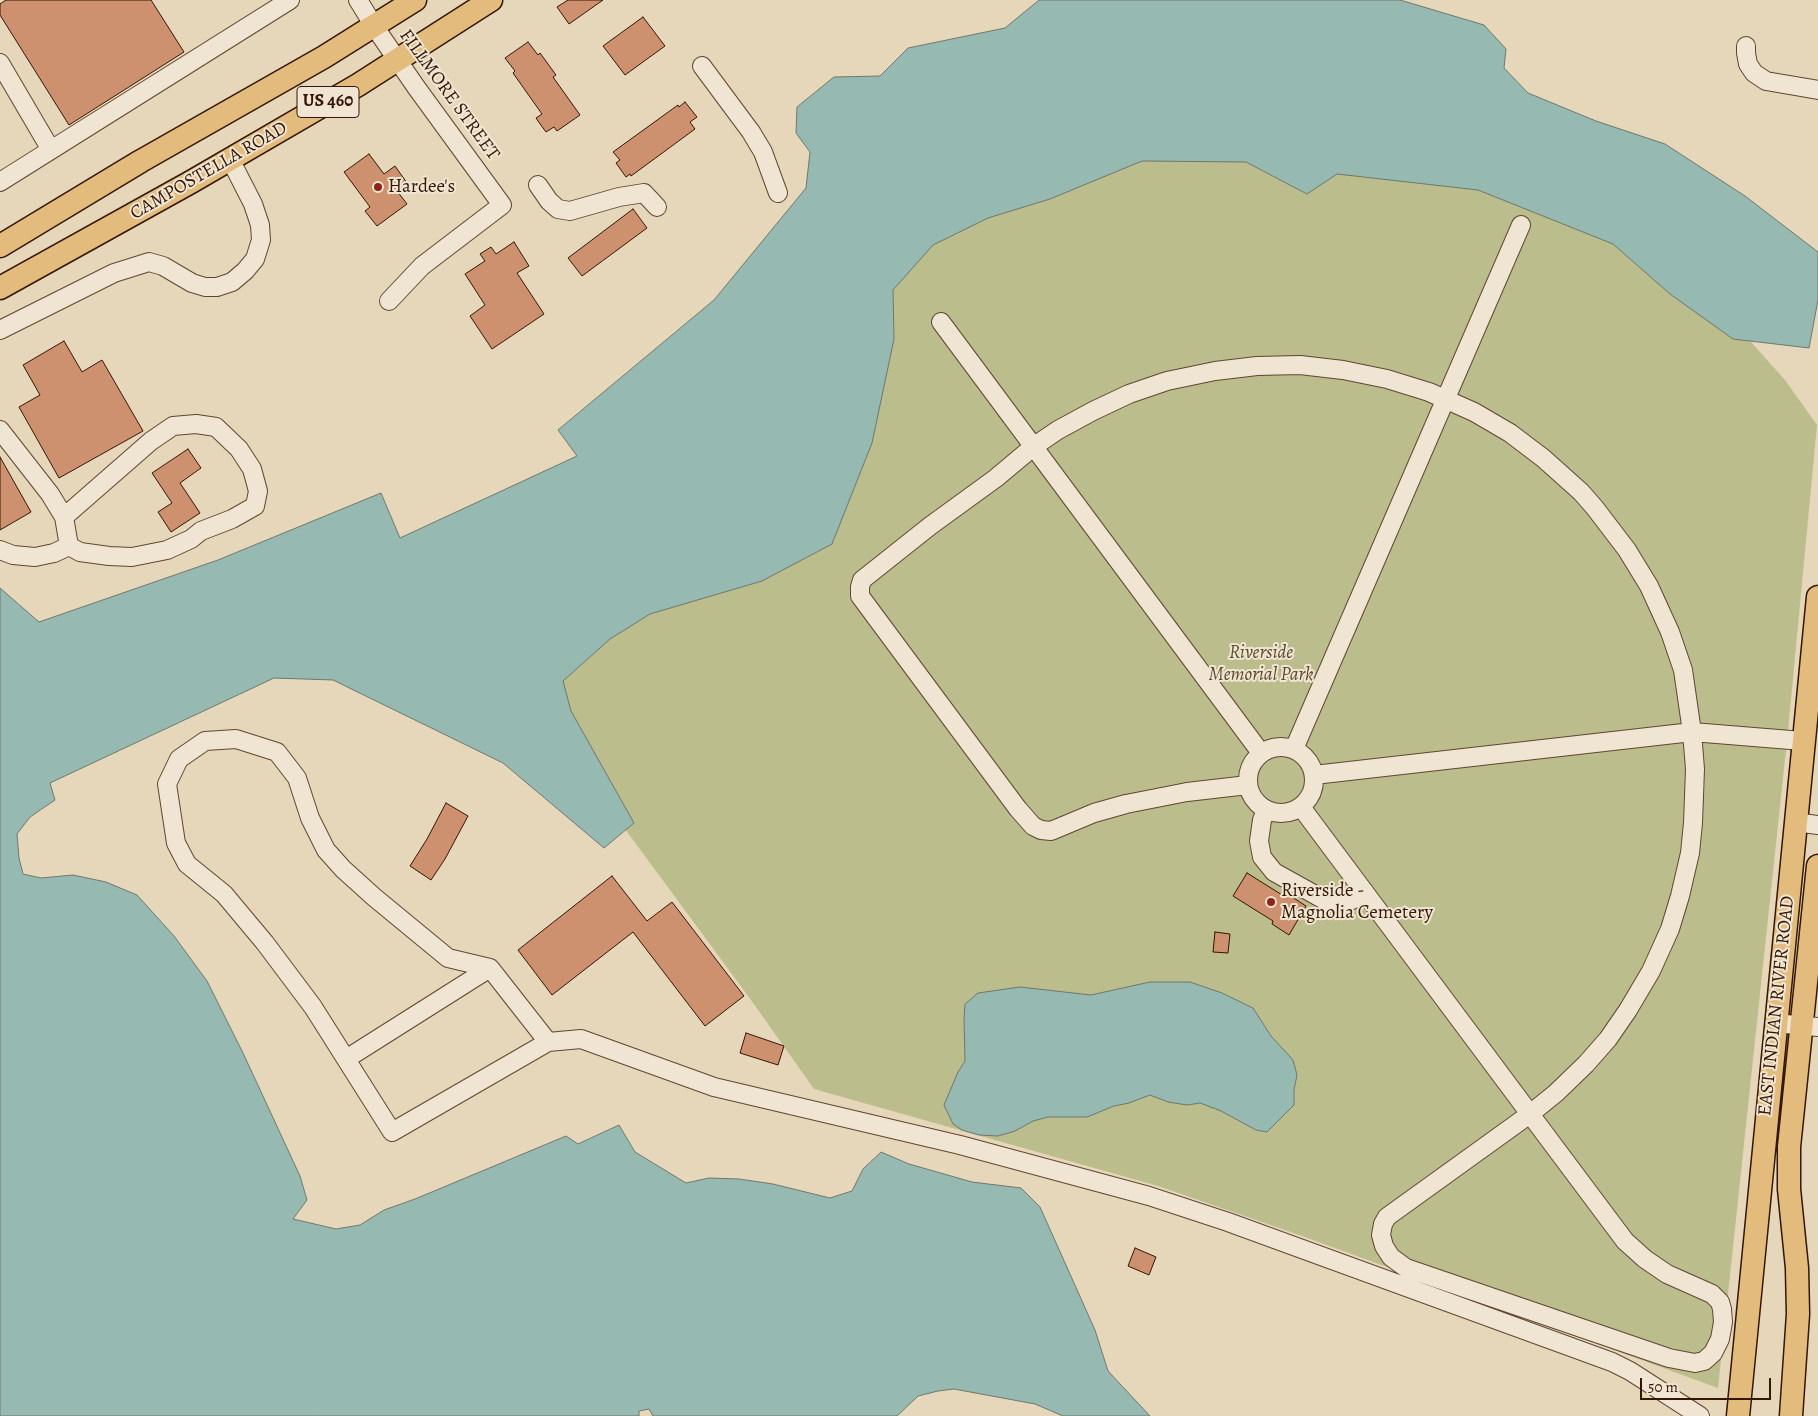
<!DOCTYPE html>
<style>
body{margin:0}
#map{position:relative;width:1818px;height:1416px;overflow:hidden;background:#e6d7ba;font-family:Alegreya,serif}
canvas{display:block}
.scale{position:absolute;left:1640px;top:1378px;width:131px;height:22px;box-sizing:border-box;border:2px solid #331603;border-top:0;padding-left:6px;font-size:15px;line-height:18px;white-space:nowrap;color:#331603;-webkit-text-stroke:4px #efe5d2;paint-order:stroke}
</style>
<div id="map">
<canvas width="1818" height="1416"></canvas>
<div class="scale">50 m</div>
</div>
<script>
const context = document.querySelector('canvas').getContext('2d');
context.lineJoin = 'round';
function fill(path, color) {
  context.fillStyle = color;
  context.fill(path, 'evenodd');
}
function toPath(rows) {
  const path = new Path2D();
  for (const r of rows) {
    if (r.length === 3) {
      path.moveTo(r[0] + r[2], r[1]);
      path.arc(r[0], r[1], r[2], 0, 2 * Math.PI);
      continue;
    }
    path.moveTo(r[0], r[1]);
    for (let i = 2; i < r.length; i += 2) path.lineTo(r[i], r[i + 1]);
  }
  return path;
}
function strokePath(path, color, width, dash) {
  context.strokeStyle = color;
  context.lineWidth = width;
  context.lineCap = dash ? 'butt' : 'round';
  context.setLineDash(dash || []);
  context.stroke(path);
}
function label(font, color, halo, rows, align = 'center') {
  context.font = font + ' Alegreya,serif';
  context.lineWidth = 4;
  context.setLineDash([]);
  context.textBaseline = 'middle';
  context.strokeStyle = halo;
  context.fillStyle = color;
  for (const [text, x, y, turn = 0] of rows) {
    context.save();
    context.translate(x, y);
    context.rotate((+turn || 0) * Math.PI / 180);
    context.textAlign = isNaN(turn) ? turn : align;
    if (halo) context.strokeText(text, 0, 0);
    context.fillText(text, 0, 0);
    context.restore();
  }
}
const green = toPath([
 [1142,146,1525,183,1734,323,1785,380,1817,425,1788,731,1718,1388,1302,1236,1158,1186,814,1089,751,1000,465,612,886,243]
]);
const water = toPath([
 [1039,0,1400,0,1484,25,1506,49,1504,68,1528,93,1596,121,1665,144,1745,196,1818,252,1818,300,1809,348,1733,339,1670,294,1613,244,1478,190,1337,174,1307,194,1246,162,1142,161,1050,199,988,218,933,245,893,290,894,339,872,443,832,544,762,581,650,614,610,639,563,681,571,711,634,823,604,848,503,763,333,680,274,678,50,783,55,800,30,817,17,834,19,858,23,874,41,878,73,875,106,882,137,895,174,936,207,981,243,1053,300,1176,307,1200,293,1219,336,1229,360,1225,384,1210,415,1199,566,1136,578,1144,619,1125,635,1152,686,1183,709,1178,739,1179,773,1184,830,1198,852,1191,863,1169,881,1152,909,1164,972,1182,1021,1188,1040,1207,1095,1330,1108,1371,1150,1416,1063,1416,1035,1404,954,1389,938,1391,918,1396,897,1416,653,1416,649,1409,639,1411,639,1416,0,1416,0,588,39,622,218,560,381,493,400,538,577,456,558,430,714,300,806,188,810,152,796,133,797,107,834,77,880,76,908,48,1005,28,1039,0],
 [1150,982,1190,982,1222,993,1253,1008,1271,1036,1293,1060,1297,1075,1294,1090,1294,1105,1267,1132,1256,1130,1221,1111,1200,1103,1187,1105,1168,1102,1150,1095,1129,1103,1114,1106,1087,1117,1048,1117,1033,1121,1015,1131,998,1136,979,1135,962,1130,953,1124,944,1105,958,1072,965,1061,964,1019,965,1004,978,993,1020,987,1091,995,1150,982]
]);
const building = toPath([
 [6,0,151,0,184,52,69,125,0,15,0,4,6,0],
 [568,0,603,0,569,24,557,7,568,0],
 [643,17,665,46,625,75,603,46,643,17],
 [528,42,538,55,540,53,556,75,553,77,580,115,557,131,554,127,546,132,538,121,536,118,542,114,513,73,515,71,505,58,528,42],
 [685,102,697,117,690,122,695,129,631,176,630,174,626,177,616,163,620,160,613,152,678,105,679,107,685,102],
 [369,154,384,174,395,166,407,183,397,191,407,204,377,226,365,211,370,207,344,172,369,154],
 [633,209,647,228,582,276,568,258,633,209],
 [514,242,529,266,517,273,544,314,492,349,470,316,485,305,465,274,485,261,480,254,491,247,496,254,514,242],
 [64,341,82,372,102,360,143,431,59,478,19,407,40,395,23,365,64,341],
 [188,449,201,468,180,483,200,513,171,532,158,512,172,503,152,473,188,449],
 [0,457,31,512,0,530,0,457],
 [446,803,468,816,445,859,431,880,410,866,427,839,446,803],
 [1247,873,1287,898,1289,895,1306,906,1289,935,1272,924,1273,921,1233,896,1247,873],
 [612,876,647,921,672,902,744,996,705,1026,633,932,552,995,518,950,612,876],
 [1215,932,1230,934,1228,953,1213,952,1215,932],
 [746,1033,784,1046,778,1065,740,1053,746,1033],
 [1135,1248,1156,1257,1149,1275,1128,1266,1135,1248]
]);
const minor = toPath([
 [358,0,374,26,416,87,502,205,422,266,389,301],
 [1746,46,1746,53,1748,64,1754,73,1766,81,1818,90],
 [0,63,51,150],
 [702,66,751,132,763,152,778,193],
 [0,182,290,0],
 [538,185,549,201,558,209,570,211,619,197,644,193,657,207],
 [941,322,1261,753],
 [0,330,114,273,149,262,163,266,192,283,205,287,217,287,232,282,245,271,255,259,261,240,260,225,253,204,230,159],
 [0,430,50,494,64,517,69,546,80,552,109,556,132,557,167,550,191,539,201,531,232,519,255,506,258,491,252,469,239,449,216,427,196,424,173,426,151,441,64,517],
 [0,550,13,555,35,557,54,553,69,546],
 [1281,780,33],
 [1294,749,1521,225],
 [1314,775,1692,732,1803,741],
 [1248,785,1187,792,1126,804,1094,813,1051,831,1041,830,1033,826,1018,809,860,596,860,587,862,580,930,526,996,478,1033,447,1058,430,1093,411,1129,394,1167,381,1215,371,1257,366,1300,365,1343,370,1387,379,1429,392,1474,412,1510,433,1543,458,1581,492,1595,508,1627,550,1649,586,1670,632,1683,670,1692,732,1695,769,1693,823,1690,853,1680,896,1670,929,1651,971,1628,1010,1608,1039,1586,1064,1556,1093,1530,1114,1301,807],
 [1266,810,1262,820,1259,841,1262,857,1274,872,1328,902,1340,904,1352,900,1364,891],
 [1795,822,1818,825],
 [1775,1023,1818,1027],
 [548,1042,490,968,448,958,374,897,343,869,326,850,310,818,297,778,277,752,236,739,205,741,179,759,167,784,176,843,187,864,224,894,265,943,313,1007,392,1132,548,1042,581,1039,714,1087,960,1145,1149,1196,1228,1222,1612,1362,1630,1371,1700,1416],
 [346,1059,490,968],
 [1530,1114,1625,1241,1645,1259,1667,1274,1712,1294,1720,1302,1722,1309,1723,1322,1720,1339,1713,1353,1704,1361,1695,1363,1669,1358,1406,1268,1391,1257,1384,1246,1381,1235,1383,1224,1387,1217,1530,1114]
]);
const major = toPath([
 [0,246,141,161,324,57,415,0],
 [0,288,191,182,358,85,491,0],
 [1738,1416,1818,597],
 [1791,1416,1798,1314,1797,1268,1789,1189,1789,1147,1818,866]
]);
const markers = [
 [378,187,5,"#8f2418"],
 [1271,902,5,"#8f2418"]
];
const shields = [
 [328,102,62]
];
const shieldNames = [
 ["US 460",328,102]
];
const streetNames = [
 ["FILLMORE STREET",449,95,54],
 ["CAMPOSTELLA ROAD",209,171,-30],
 ["EAST INDIAN RIVER ROAD",1777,1006,-84]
];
const poiNames = [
 ["Hardee's",388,187],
 ["Riverside -",1281,891],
 ["Magnolia Cemetery",1281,913]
];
const parkNames = [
 ["Riverside",1261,653],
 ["Memorial Park",1261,675]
];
fill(green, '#bbbd8c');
fill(water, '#96b9b2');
strokePath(water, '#6e786c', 1);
fill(building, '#ce9170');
strokePath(building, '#331603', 1);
strokePath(minor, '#604631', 20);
strokePath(major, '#331603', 25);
strokePath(minor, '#efe5d2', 18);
strokePath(major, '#e3bc7d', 22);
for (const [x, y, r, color] of markers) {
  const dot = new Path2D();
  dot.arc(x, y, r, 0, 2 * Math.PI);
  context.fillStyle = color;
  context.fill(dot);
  strokePath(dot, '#efe5d2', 2);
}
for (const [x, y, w] of shields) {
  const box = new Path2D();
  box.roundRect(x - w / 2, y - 15.5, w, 31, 4);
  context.fillStyle = '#efe5d2';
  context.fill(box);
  strokePath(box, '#331603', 1);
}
label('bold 18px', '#331603', null, shieldNames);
label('19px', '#331603', '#efe5d2', streetNames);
label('19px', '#331603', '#efe5d2', poiNames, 'left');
label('italic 19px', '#5c482c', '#efe5d2', parkNames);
</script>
